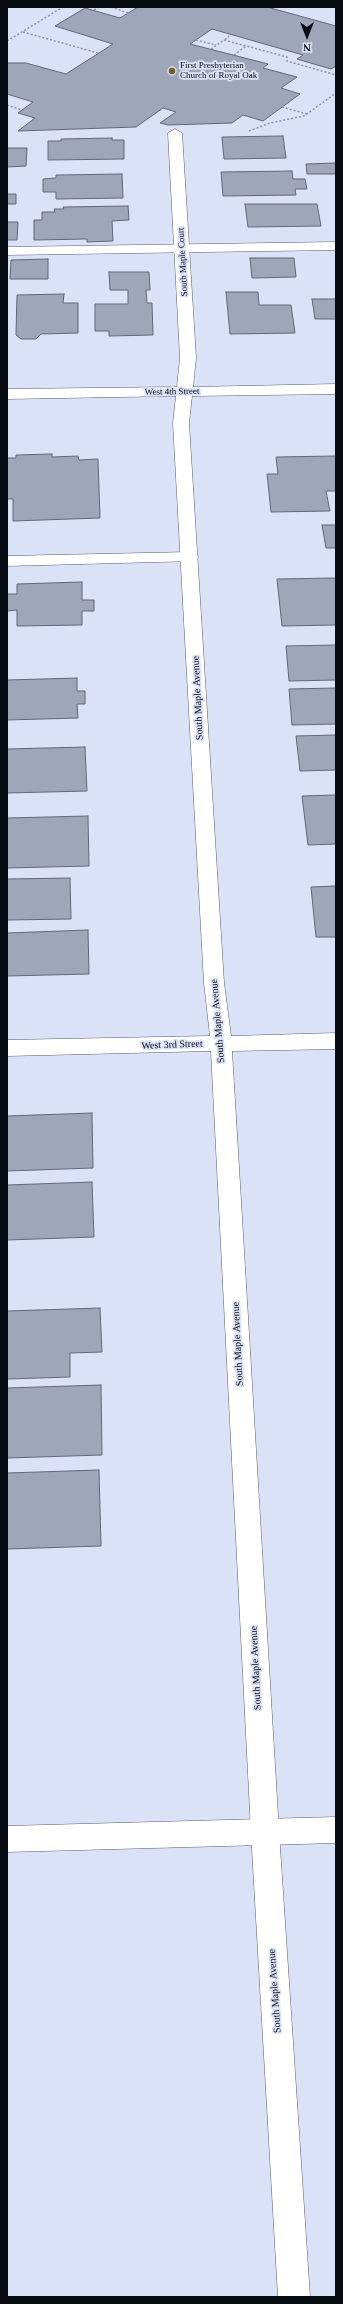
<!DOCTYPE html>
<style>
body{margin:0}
#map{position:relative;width:343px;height:2304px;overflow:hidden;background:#dbe1f6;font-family:Georgia,serif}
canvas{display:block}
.frame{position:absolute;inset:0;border:8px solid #090b12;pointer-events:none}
.north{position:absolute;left:287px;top:16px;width:40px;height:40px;-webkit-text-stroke:3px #dbe1f6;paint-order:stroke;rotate:180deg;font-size:11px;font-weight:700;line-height:16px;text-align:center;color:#090b12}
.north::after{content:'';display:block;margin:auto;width:14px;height:18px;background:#090b12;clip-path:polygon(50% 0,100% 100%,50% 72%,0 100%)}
</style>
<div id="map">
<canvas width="343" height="2304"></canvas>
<div class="frame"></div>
<div class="north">N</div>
</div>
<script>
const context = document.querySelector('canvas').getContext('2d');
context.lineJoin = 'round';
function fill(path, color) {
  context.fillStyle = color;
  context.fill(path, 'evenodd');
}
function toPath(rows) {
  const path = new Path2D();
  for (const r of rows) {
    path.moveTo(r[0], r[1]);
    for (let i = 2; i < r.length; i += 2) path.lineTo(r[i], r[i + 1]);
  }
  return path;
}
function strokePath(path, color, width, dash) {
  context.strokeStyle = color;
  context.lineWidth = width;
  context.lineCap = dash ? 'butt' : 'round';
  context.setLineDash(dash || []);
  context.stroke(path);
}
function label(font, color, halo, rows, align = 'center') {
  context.font = font + ' Georgia,serif';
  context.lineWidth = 3.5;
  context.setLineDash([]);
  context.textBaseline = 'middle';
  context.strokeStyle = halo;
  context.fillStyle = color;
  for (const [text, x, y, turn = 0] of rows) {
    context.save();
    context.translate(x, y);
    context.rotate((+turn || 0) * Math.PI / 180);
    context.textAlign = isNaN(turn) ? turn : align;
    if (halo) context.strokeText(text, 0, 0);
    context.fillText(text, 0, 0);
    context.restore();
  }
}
const building = toPath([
 [138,7,267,7,336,26,336,66,331,69,297,59,303,55,212,29,190,44,268,64,263,68,297,77,281,88,300,94,263,121,243,115,232,123,168,125,160,123,176,112,163,108,136,127,18,131,35,118,18,113,33,102,7,94,7,63,26,63,66,74,113,44,55,26,85,8,120,18,138,7],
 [283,136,286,158,224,159,222,137,283,136],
 [112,138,112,140,124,140,124,159,48,160,48,141,61,141,61,139,112,138],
 [7,148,27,148,26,166,7,167,7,148],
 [336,163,336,174,307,174,306,164,336,163],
 [292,171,293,179,305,179,307,189,295,189,296,195,223,196,221,172,292,171],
 [122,174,123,198,56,199,56,192,43,192,43,179,56,178,56,175,122,174],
 [7,194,16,194,16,204,7,204,7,194],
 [245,204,317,204,321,226,248,227,245,204],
 [128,206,129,220,112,221,113,241,87,242,87,239,34,240,34,220,42,220,42,212,55,212,54,209,64,209,63,207,128,206],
 [7,222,18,222,17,240,7,240,7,222],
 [250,258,294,258,296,277,252,278,250,258],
 [48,259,48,279,10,279,11,260,48,259],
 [109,272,149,272,150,290,146,290,147,303,152,303,153,335,109,336,109,331,95,331,95,304,128,304,128,290,110,290,109,272],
 [226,292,258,292,259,305,291,305,295,333,230,334,226,292],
 [64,294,63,303,78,303,78,333,41,334,36,339,21,339,16,335,17,295,64,294],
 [312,299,336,299,336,319,315,319,312,299],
 [52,454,52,457,78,456,79,460,98,459,100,518,13,521,13,499,7,499,7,458,16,458,16,455,52,454],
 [336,456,336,491,326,491,330,511,271,512,267,474,278,474,276,457,336,456],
 [322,525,336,525,336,548,326,548,322,525],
 [336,578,336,625,282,626,277,579,336,578],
 [82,582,82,600,94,600,94,611,82,611,82,625,17,626,17,610,7,611,7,594,17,594,17,584,82,582],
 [336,645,336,680,289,681,286,646,336,645],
 [77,678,77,691,85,691,85,704,77,704,78,718,7,720,7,680,77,678],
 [336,688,336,724,292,725,289,689,336,688],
 [336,735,336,770,300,771,296,736,336,735],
 [85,747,87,791,7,793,7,749,85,747],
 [336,795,336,844,308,845,302,796,336,795],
 [88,816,89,866,7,868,7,818,88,816],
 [70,878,71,919,7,920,7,879,70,878],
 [336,886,336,937,316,937,311,887,336,886],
 [88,930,89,974,7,976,7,933,88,930],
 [92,1113,93,1168,7,1171,7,1116,92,1113],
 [92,1182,94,1237,7,1240,7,1185,92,1182],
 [100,1308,102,1352,70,1353,70,1377,7,1379,7,1311,100,1308],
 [101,1385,102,1455,7,1458,7,1388,101,1385],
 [99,1470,101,1546,7,1549,7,1473,99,1470]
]);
const path = toPath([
 [111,7,128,13],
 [94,10,99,7],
 [23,32,98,53],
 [196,40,216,45],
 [225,40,231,34],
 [7,41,63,7],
 [211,49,224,40,287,57,287,61,336,75],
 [234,55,246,46],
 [7,105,22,110],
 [282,107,307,114],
 [249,131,270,123,304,116,336,93]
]);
const service = toPath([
 [336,242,336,250,7,255,7,247,336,242],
 [190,552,196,553,198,557,196,561,7,566,7,556,190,552],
 [336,1817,336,1843,7,1852,7,1826,336,1817]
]);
const minor = toPath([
 [175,129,182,133,196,358,193,387,336,384,336,394,192,396,189,423,224,983,231,1036,336,1033,336,1049,232,1051,279,1832,310,2297,278,2297,251,1832,211,1051,7,1056,7,1040,210,1036,204,983,173,423,176,396,7,399,7,389,177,387,180,358,168,133,175,129]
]);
const markers = [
 [172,71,4,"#725e2d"]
];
const farPoinames = [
 ["First Presbyterian",180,66],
 ["Church of Royal Oak",180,76]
];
const farStreetnames = [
 ["South Maple Court",183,262,-93],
 ["West 4th Street",172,392,-1]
];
const streetNames = [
 ["South Maple Avenue",198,698,-93],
 ["South Maple Avenue",218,1021,-95],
 ["West 3rd Street",172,1045,-2],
 ["South Maple Avenue",238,1344,-93],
 ["South Maple Avenue",256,1668,-93],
 ["South Maple Avenue",275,1991,-94]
];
fill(building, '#a0a6b9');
strokePath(building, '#626779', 1);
strokePath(service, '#575c6d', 1);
strokePath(minor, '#575c6d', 1);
strokePath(path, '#8e93a3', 1.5, [2, 2]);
fill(service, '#fff');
fill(minor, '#fff');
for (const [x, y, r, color] of markers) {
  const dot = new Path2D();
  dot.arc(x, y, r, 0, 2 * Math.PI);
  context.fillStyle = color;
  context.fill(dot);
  strokePath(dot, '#dbe1f6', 1.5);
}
label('9px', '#090b12', '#dbe1f6', farPoinames, 'left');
label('9px', '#090b12', '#dbe1f6', farStreetnames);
label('10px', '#090b12', '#dbe1f6', streetNames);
</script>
